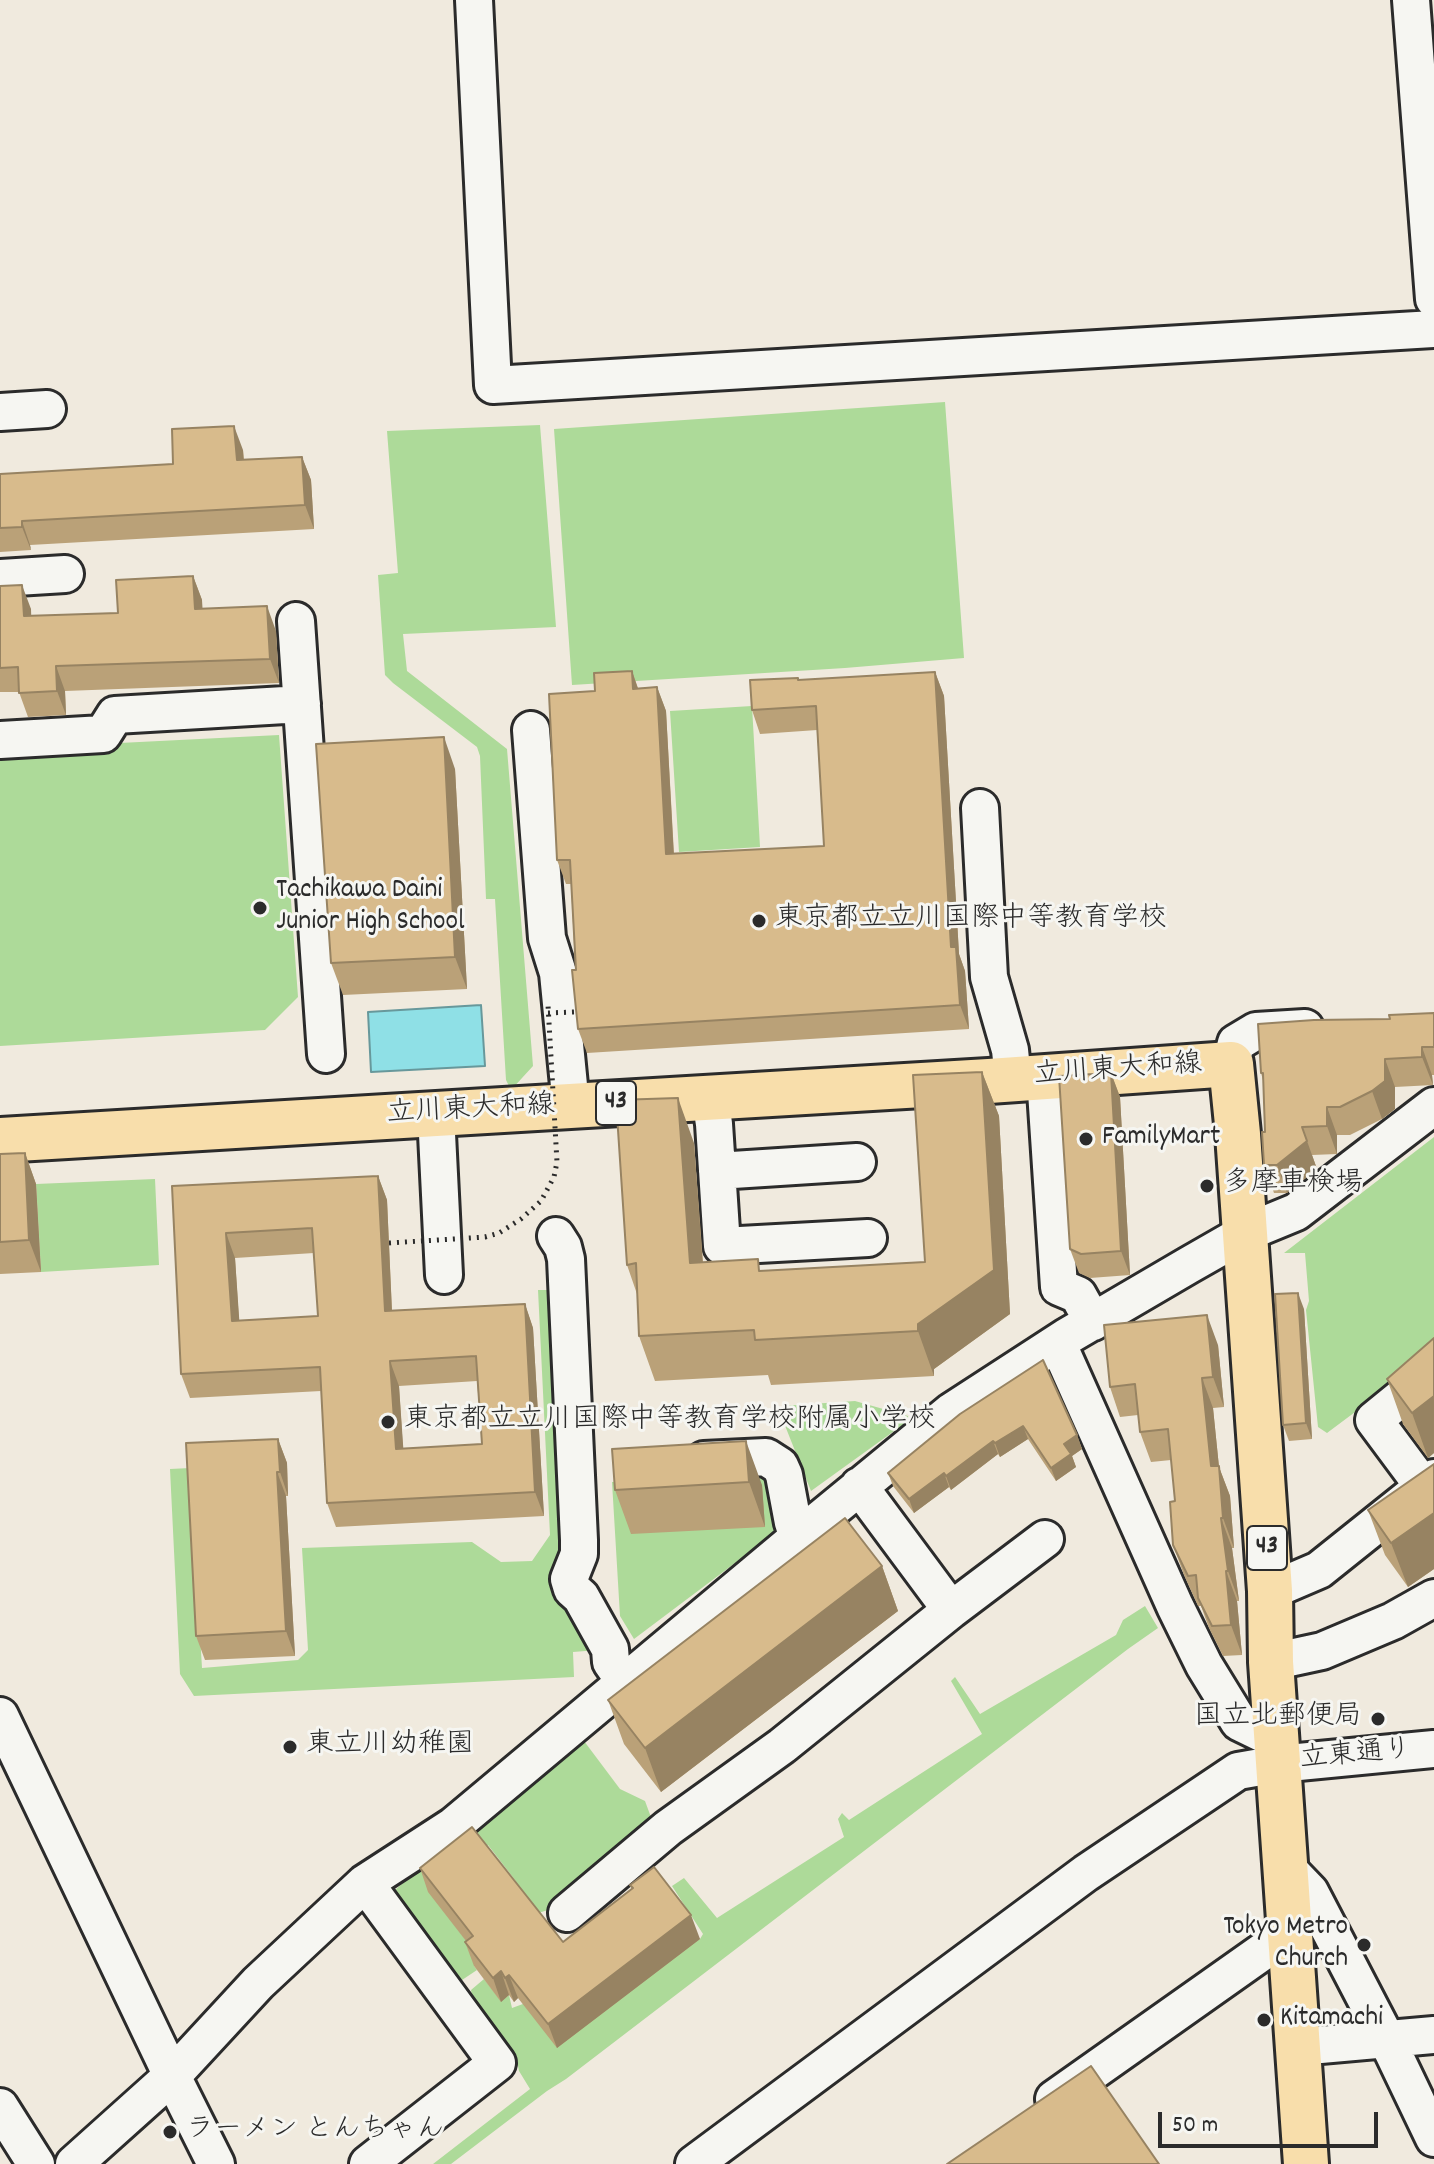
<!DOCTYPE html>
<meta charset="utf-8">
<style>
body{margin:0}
#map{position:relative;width:1434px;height:2164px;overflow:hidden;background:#f0eade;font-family:Dekko,sans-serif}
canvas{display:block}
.scale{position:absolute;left:1158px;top:2112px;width:220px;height:36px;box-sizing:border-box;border:4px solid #2b2b2b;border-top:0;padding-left:10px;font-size:24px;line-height:28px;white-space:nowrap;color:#2b2b2b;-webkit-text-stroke:6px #f6f6f2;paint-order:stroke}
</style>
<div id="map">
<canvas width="1434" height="2164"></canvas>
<div class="scale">50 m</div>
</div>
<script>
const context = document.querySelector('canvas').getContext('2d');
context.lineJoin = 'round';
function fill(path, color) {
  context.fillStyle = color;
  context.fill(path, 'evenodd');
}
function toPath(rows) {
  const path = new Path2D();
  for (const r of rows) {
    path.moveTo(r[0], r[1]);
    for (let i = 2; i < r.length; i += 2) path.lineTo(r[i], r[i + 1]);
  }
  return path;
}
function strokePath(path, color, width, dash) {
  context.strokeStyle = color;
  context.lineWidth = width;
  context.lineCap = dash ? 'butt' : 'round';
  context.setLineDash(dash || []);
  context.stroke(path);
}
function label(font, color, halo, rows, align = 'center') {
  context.font = font + ' Dekko,"Klee One",sans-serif';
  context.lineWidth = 6;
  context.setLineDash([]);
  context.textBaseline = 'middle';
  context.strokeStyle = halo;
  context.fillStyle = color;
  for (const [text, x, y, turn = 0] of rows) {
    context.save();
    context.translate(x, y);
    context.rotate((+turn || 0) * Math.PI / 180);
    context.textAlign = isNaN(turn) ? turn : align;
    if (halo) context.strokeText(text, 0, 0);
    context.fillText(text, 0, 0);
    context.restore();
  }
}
const green = toPath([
 [945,402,964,658,845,668,572,685,554,429],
 [540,425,556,627,403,634,407,671,507,749,533,1066,511,1090,506,1080,495,899,486,899,480,756,477,747,393,683,385,675,378,575,398,573,387,431],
 [752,706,760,847,679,852,670,711],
 [279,735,298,997,265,1030,0,1046,0,749],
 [1434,1137,1434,1353,1327,1433,1318,1427,1306,1310,1309,1301,1305,1253,1284,1253],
 [155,1179,159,1265,41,1272,36,1184],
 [538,1290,558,1290,569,1527,598,1650,573,1652,574,1677,194,1696,180,1674,170,1469,190,1468,202,1668,298,1660,308,1650,302,1548,472,1542,501,1562,532,1561,550,1535],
 [855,1401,908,1416,908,1421,811,1491,780,1413,782,1406],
 [760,1472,768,1478,779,1526,763,1542,634,1639,620,1616,612,1482],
 [1145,1606,1158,1628,1128,1649,566,2079,547,2091,451,2164,433,2164,530,2089,519,2071,516,2055,472,1996,471,1990,484,1979,501,2001,509,1995,512,2008,700,1939,703,1934,672,1886,684,1878,717,1918,844,1837,838,1819,842,1813,849,1820,982,1734,951,1681,955,1677,980,1714,1116,1635,1123,1620],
 [578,1733,620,1789,645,1801,652,1820,555,1908,538,1913,523,1901,515,1880,488,1845,429,1891,481,1960,474,1966,477,1970,462,1980,453,1978,393,1898,396,1889]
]);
const water = toPath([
 [481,1005,485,1066,371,1072,368,1012,481,1005]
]);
const minor = toPath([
 [474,0,493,385,1434,329],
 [1411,0,1434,299],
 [0,412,47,409],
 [0,578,65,574],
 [296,621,326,1054],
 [531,730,547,938,558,973,571,1106],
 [0,740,103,734,115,715,302,704],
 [980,808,989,977,1010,1050,1013,1079],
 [1231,1064,1236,1043,1256,1031,1305,1028],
 [1045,1076,1059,1287,1078,1295,1093,1322],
 [710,1097,714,1124,722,1246,868,1238],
 [436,1114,444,1275],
 [717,1171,857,1162],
 [556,1236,563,1247,566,1259,579,1540,579,1554,569,1579,572,1589,581,1597,610,1649,611,1662,625,1682],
 [1058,1344,1175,1606,1204,1665,1239,1722,1276,1740],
 [704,1460,766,1457,780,1466,784,1475,793,1523,802,1534],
 [859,1486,951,1610],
 [1423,1486,1374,1420,1434,1371],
 [1270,1591,1319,1570,1434,1478],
 [1271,1662,1322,1651,1393,1621,1434,1598],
 [0,1716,172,2076,216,2164],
 [1285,1866,1310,1892,1387,2040,1434,2138],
 [365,1883,497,2063,368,2164],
 [567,1913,668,1828,782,1746,951,1610,1045,1539],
 [1298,2047,1434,2035],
 [1054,2099,1289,1933],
 [0,2107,36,2164],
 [74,2164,172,2076,258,1983,365,1883,453,1826,802,1534,952,1411,1066,1337,1189,1265,1245,1233,1296,1212,1434,1106],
 [694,2164,1086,1873,1238,1771,1278,1764,1434,1749]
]);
const major = toPath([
 [0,1140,989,1081,1231,1064,1238,1134,1270,1591,1271,1662,1306,2164]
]);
const pathBridge = toPath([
 [548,1013,574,1012],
 [389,1243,485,1237,499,1233,521,1219,541,1201,554,1177,557,1162,548,1005]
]);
const wall = toPath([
 [243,450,244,460,302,457,311,480,314,529,30,545,31,550,0,552,0,474,173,464],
 [193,576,202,600,202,609,276,631,279,683,65,691,66,715,28,717,19,692,0,692,0,586,31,609,31,616,118,613],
 [632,671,638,688,657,687,666,711,674,854,824,846,817,730,760,734,752,710,798,680,935,672,944,696,959,954,965,971,969,1029,587,1053,578,1029,571,884,566,884,557,860,595,691],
 [455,769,467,989,343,995,331,963],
 [1434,1013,1434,1075,1432,1075,1433,1085,1395,1087,1395,1109,1382,1119,1350,1135,1337,1135,1337,1154,1312,1155,1317,1169,1287,1193,1274,1193,1264,1165,1265,1132,1263,1080,1261,1073,1390,1019],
 [982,1072,999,1116,1010,1314,934,1369,934,1376,771,1385,768,1375,655,1381,639,1336,637,1294,627,1265,694,1143,703,1262,762,1271,925,1262],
 [1111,1073,1120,1097,1130,1275,1090,1278,1079,1273,1070,1249],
 [25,1153,36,1184,41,1272,0,1274,0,1154],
 [378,1176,387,1200,392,1311,525,1304,533,1328,544,1516,336,1527,327,1503,321,1391,190,1398,181,1374,172,1186],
 [314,1253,318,1316,239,1321,235,1258],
 [477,1381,482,1444,403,1449,399,1386],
 [1304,1309,1312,1439,1289,1441,1283,1425],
 [1434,1338,1434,1453,1428,1458,1403,1424,1387,1379],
 [1218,1345,1224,1407,1213,1408,1219,1467,1230,1496,1234,1548,1232,1548,1239,1601,1237,1601,1242,1655,1223,1656,1209,1628,1201,1606,1198,1606,1184,1575,1173,1545,1175,1501,1171,1460,1151,1462,1140,1432,1138,1415,1120,1417,1110,1387],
 [960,1414,1077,1435,1082,1449,1072,1456,1076,1467,1056,1481,1028,1439,1000,1457,998,1454,951,1490,949,1487,914,1513,893,1486,888,1473],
 [278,1439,287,1463,288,1496,286,1496,295,1656,205,1660,196,1636],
 [612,1449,762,1485,765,1527,631,1534,615,1490],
 [1434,1464,1434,1569,1408,1587,1385,1555,1368,1510],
 [882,1566,898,1611,661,1792,624,1744,608,1700],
 [420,1868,563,1942,632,1889,630,1885,700,1939,557,2048,518,1998,514,2002,509,1995,501,2002,474,1966,465,1942,466,1941,428,1892]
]);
const shadedWall = toPath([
 [234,426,243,450,245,484,237,460],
 [302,457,311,480,314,529,305,505],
 [22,521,30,545,31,550,22,527],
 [193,576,202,600,204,633,195,609],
 [22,585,31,609,32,641,24,616],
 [267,606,276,631,279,683,270,659],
 [56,666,65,691,66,715,57,691],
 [632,671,640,695,633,689],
 [935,672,944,696,959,954,965,971,969,1029,960,1005,951,947],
 [657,687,666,711,675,878,666,854],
 [444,737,455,769,467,989,455,957],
 [1422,1047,1432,1075,1433,1085,1422,1057],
 [1385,1059,1395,1087,1395,1109,1382,1119,1372,1091],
 [982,1072,999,1116,1010,1314,934,1369,934,1376,918,1331,918,1324],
 [1111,1073,1120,1097,1130,1275,1121,1251],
 [678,1098,694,1143,706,1308,690,1263],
 [1327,1107,1337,1135,1337,1154,1327,1126],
 [1307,1141,1317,1169,1287,1193,1277,1165],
 [25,1153,36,1184,41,1272,29,1240],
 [378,1176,387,1200,393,1336,385,1311],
 [226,1233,235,1258,241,1345,232,1321],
 [1298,1293,1304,1309,1312,1439,1306,1423],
 [525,1304,533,1328,544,1516,535,1492],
 [1207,1315,1218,1345,1224,1407,1213,1377],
 [390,1361,399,1386,405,1473,396,1449],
 [1202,1378,1213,1408,1219,1467,1230,1496,1234,1548,1223,1518,1211,1466],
 [1434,1396,1434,1453,1428,1458,1412,1413],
 [1023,1426,1028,1439,1000,1457,995,1443],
 [1077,1435,1082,1449,1072,1456,1076,1467,1056,1481,1051,1468,1064,1444],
 [278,1439,287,1463,288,1496,280,1472],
 [746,1441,762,1485,765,1527,749,1482],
 [993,1441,998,1454,951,1490,946,1476],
 [277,1472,286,1496,295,1656,286,1631],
 [944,1473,949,1487,914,1513,909,1499],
 [1434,1513,1434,1569,1408,1587,1391,1543],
 [1221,1518,1232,1548,1239,1601,1228,1571],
 [882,1566,898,1611,661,1792,645,1748],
 [1226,1571,1237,1601,1242,1655,1231,1625],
 [691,1915,700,1939,557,2048,548,2024],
 [501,1971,509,1995,501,2002,493,1978],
 [509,1975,518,1998,514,2002,505,1978]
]);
const building = toPath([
 [234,426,237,460,302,457,305,505,22,521,22,527,0,528,0,474,173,464,172,429,234,426],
 [193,576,195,609,267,606,270,659,56,666,57,691,19,693,18,667,0,668,0,586,22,585,24,616,118,613,116,580,193,576],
 [632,671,633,689,657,687,666,854,824,846,816,706,752,710,750,680,798,678,798,680,935,672,951,947,956,947,960,1005,578,1029,572,970,576,970,570,860,557,860,549,694,595,691,594,673,632,671],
 [444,737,455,957,331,963,316,744,444,737],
 [1434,1013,1434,1047,1422,1047,1422,1057,1385,1059,1385,1081,1372,1091,1340,1107,1327,1107,1327,1126,1302,1127,1307,1141,1277,1165,1264,1165,1262,1132,1265,1132,1263,1073,1261,1073,1258,1024,1314,1020,1390,1019,1389,1015,1434,1013],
 [982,1072,994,1270,918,1324,918,1331,755,1340,754,1330,639,1336,636,1263,627,1265,616,1100,678,1098,690,1263,758,1259,759,1271,925,1262,913,1075,982,1072],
 [1111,1073,1121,1251,1081,1254,1070,1249,1059,1076,1111,1073],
 [25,1153,29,1240,0,1242,0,1154,25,1153],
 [378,1176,385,1311,525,1304,535,1492,327,1503,320,1367,181,1374,172,1186,378,1176],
 [312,1228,318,1316,232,1321,226,1233,312,1228],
 [476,1356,482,1444,396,1449,390,1361,476,1356],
 [1298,1293,1306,1423,1283,1425,1275,1294,1298,1293],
 [1207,1315,1213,1377,1202,1378,1211,1466,1219,1466,1223,1518,1221,1518,1228,1571,1226,1571,1231,1625,1212,1626,1198,1598,1196,1575,1188,1576,1173,1545,1170,1502,1175,1501,1168,1429,1140,1432,1135,1384,1110,1387,1104,1325,1207,1315],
 [1434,1338,1434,1396,1412,1413,1387,1379,1434,1338],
 [1043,1360,1077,1435,1064,1444,1071,1454,1051,1468,1023,1426,995,1443,993,1441,946,1476,944,1473,909,1499,888,1473,960,1414,1043,1360],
 [278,1439,280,1472,277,1472,286,1631,196,1636,186,1443,278,1439],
 [746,1441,749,1482,615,1490,612,1449,746,1441],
 [1434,1464,1434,1513,1391,1543,1368,1510,1434,1464],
 [845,1518,882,1566,645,1748,608,1700,845,1518],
 [472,1827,563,1942,633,1888,630,1885,654,1867,691,1915,548,2024,509,1975,505,1978,501,1971,493,1978,465,1942,473,1936,420,1868,472,1827],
 [1091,2066,1159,2164,947,2164,1091,2066]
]);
const markers = [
 [260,908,8,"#2b2b2b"],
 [759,921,8,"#2b2b2b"],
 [1086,1139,8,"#2b2b2b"],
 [1207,1186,8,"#2b2b2b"],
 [388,1422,8,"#2b2b2b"],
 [1378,1719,8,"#2b2b2b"],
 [290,1747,8,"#2b2b2b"],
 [1364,1945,8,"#2b2b2b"],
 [1264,2020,8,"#2b2b2b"],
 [170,2132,8,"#2b2b2b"]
];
const shields = [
 [616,1103,40],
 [1267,1548,40]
];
const shieldNames = [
 ["43",616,1103],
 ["43",1267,1548]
];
const poiNames = [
 ["Tachikawa Daini",276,892],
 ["Junior High School",276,924],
 ["東京都立立川国際中等教育学校",775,921],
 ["FamilyMart",1102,1139],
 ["多摩車検場",1223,1186],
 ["東京都立立川国際中等教育学校附属小学校",404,1422],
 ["国立北郵便局",1362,1719,"right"],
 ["東立川幼稚園",306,1747],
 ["Tokyo Metro",1348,1929,"right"],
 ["Church",1348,1961,"right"],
 ["Kitamachi",1280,2020],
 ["ラーメン とんちゃん",186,2132]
];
const streetNames = [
 ["立川東大和線",1118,1072,-4],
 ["立川東大和線",471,1112,-3],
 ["立東通り",1356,1757,-5]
];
fill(green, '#adda99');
fill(water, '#8fe0e6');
strokePath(water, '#67989b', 2);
strokePath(minor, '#2b2b2b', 42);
strokePath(major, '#2b2b2b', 50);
strokePath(minor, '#f6f6f2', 36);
strokePath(major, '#f8deab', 44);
strokePath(pathBridge, '#2b2b2b', 5, [2, 6]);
fill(wall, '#baa178');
fill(shadedWall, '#978362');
fill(building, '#d8bb8c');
strokePath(building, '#978362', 2);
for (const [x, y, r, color] of markers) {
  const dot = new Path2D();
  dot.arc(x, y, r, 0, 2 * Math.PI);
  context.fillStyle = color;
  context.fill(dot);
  strokePath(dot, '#f6f6f2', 3);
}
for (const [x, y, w] of shields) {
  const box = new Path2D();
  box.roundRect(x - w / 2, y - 22, w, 44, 6);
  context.fillStyle = '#f6f6f2';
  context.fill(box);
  strokePath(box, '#2b2b2b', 2);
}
label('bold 26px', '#2b2b2b', null, shieldNames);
label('28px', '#2b2b2b', '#f6f6f2', poiNames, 'left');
label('28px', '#2b2b2b', '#f6f6f2', streetNames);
</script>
